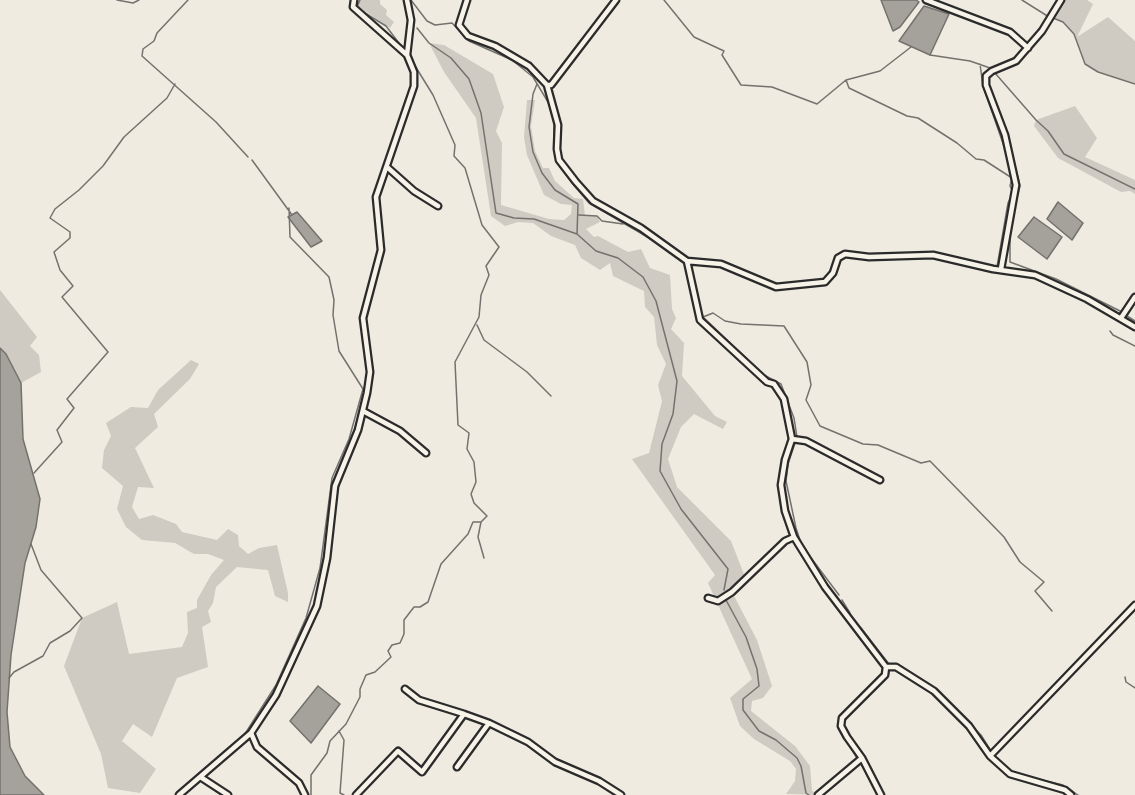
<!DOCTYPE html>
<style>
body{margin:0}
canvas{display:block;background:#efebe0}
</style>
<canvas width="1135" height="795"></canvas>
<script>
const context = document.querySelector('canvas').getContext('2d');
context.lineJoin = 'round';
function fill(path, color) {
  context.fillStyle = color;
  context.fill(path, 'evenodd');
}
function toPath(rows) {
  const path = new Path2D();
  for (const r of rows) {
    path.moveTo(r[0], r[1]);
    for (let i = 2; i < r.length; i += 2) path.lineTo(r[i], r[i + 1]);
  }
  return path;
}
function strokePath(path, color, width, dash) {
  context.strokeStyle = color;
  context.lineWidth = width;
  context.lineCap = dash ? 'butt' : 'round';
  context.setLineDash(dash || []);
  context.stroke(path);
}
const green = toPath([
 [356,0,380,0,380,4,387,10,386,15,394,22,390,28,356,5],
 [1061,0,1087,0,1093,4,1077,37,1108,17,1135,41,1135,84,1098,72,1085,64,1074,34,1063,22,1052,17],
 [429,43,444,45,493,74,504,107,496,131,502,143,501,205,549,219,564,220,571,214,572,205,561,204,544,195,527,155,524,137,527,100,535,100,531,126,535,151,543,168,549,168,555,181,574,198,583,199,585,216,597,216,600,222,586,229,594,237,598,236,628,252,641,249,650,268,670,275,672,309,676,318,671,329,684,343,682,376,715,416,727,422,723,429,694,414,681,427,668,459,677,487,731,541,745,577,732,592,757,640,772,686,763,698,752,701,751,711,795,746,810,766,812,791,823,795,786,794,795,781,796,769,790,761,754,739,740,726,730,698,752,679,708,583,715,575,632,459,649,453,662,401,658,385,666,364,657,345,654,317,645,307,644,291,613,276,610,263,600,270,581,258,575,245,551,236,533,223,518,222,505,226,491,216,476,118,444,72],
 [1075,106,1097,138,1085,157,1135,180,1135,194,1130,191,1121,192,1058,158,1034,126,1036,120],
 [0,290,37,337,30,346,39,355,41,372,21,383,6,354,0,348],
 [191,360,199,364,190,379,154,414,158,427,135,448,154,488,138,487,132,507,139,519,153,515,176,524,182,532,217,540,228,529,238,535,239,546,248,554,259,548,277,545,288,593,288,602,275,596,268,570,237,567,216,587,213,603,208,611,211,622,202,627,208,667,177,678,152,737,133,724,122,741,156,769,140,793,108,788,101,754,64,666,82,618,117,602,129,654,182,647,188,633,187,612,197,608,197,600,211,575,224,560,208,554,194,554,175,543,142,540,126,527,117,509,123,486,102,468,104,450,111,436,106,423,131,407,148,408,158,390]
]);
const water = toPath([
 [881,0,916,0,919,2,900,27,893,31,881,0],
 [924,6,949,14,930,55,899,41,924,6],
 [1058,202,1083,223,1072,240,1047,219,1058,202],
 [297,212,322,241,311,247,288,217,297,212],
 [1034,217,1062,237,1047,259,1018,237,1034,217],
 [0,348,6,354,21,383,23,439,40,499,36,527,25,563,11,655,7,712,10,747,25,776,44,795,0,795,0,348],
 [318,686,340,704,311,743,290,721,318,686]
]);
const stream = toPath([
 [117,0,133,3,139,0],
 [188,0,157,33,154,41,143,49,142,56,216,122,248,157],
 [411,0,427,21,435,25,452,23,469,41,512,60,533,77,551,107],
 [664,0,694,37,724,51,722,55,741,85,772,87,817,104,846,80,880,71,911,47],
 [1022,0,1049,17],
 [357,7,360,0],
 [360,10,386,26,402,47],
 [1053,18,1063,22,1074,34,1085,64,1098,72,1135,84],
 [417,28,429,43,451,58,469,79,481,113,496,213,514,218,534,219,577,234,596,251,618,258,643,277,656,301,677,381,673,414,662,444,660,471,681,509,728,569,724,590],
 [409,51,412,61,433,95,455,145,454,156,465,168,482,225,499,247,486,266,489,275,481,295,479,317,455,362,458,425,469,433,467,449,474,462,476,482,471,494,474,503,487,516,481,522,478,537,484,558],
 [930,55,970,61,990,68],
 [980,64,983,86,1007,155],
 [990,75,995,73,1036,120,1048,131,1064,154,1135,189],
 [846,80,849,88,907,116,918,118,957,143,976,159,984,160,1012,178,1010,186,1013,192,1008,203,997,267],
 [537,84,533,94,529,127,533,152,542,173,555,190,578,204,577,234],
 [992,93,997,108],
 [554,120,554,145,557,163,572,183,589,203,656,242],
 [1008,138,1020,186,1015,206],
 [252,160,292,215],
 [579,215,597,216,602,221,623,224],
 [1010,231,1010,262,1056,279,1122,312],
 [675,255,684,263,696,314],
 [1127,316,1135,321],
 [477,325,484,340,527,372,551,396],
 [1110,331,1113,335,1135,346],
 [797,437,794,418,781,384,764,375,703,317,713,313,725,321,741,324,784,326,807,362,811,385,806,400,820,426,863,444,878,445,921,463,930,461,1004,537,1020,562,1044,582,1035,591,1052,611],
 [795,443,788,464,786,481,796,528,802,546,839,595],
 [34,473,62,442,57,430,74,408,67,399,108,352,62,297,73,286,60,270,54,252,70,238,70,232,50,218,55,209,79,190,103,166,124,137,167,98,175,84],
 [814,575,822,587],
 [825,591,855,631],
 [726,600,746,637,757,669,759,686,743,699,743,710,759,731,776,740,797,758,801,766,806,793,809,795],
 [842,600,850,613],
 [861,628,889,664,893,665],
 [858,634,865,643],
 [898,665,937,690,945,699],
 [1125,677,1126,682,1135,688],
 [9,678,14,672,43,656,50,643,70,631,82,618,41,570,31,544],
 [961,715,981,735,991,751],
 [339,731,344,740,340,793,344,795],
 [243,737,276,685,306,618,320,568,332,478,349,439,363,389,339,351,333,315,334,300,329,277,290,237,289,208],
 [994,756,1013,773],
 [857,758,838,726,839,718,874,682],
 [861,764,869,776],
 [1020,775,1033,778],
 [1038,779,1063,785,1078,795],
 [188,783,194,779],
 [311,795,311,775,327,753,330,741,346,724,360,697,360,689,366,675,375,672,391,657,388,651,392,645,400,643,404,634,404,620,414,607,420,607,428,602,441,564,468,534,473,522,481,522]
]);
const minor = toPath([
 [354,0,353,7,407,55],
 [467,0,459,25,468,36,495,46,529,66,547,85,558,125,557,149,559,160,576,182,593,201,641,228,687,261,721,264,776,287,825,282,833,273,838,258,845,254,869,257,933,255,993,269,1035,275,1087,299,1135,327],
 [926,0,1010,32,1028,48],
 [547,85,551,85,616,0],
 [387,167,414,191,438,206],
 [687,261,700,320,767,382,774,384,784,399,792,439,785,460,781,485,785,511,794,537,825,587,886,667],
 [1001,269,1016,185,1005,135,986,85,986,76,992,71,1016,61,1042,31,1061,0],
 [1121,318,1135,297],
 [363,411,400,431,426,453],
 [792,439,806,441,880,480],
 [708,598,718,601,732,592,785,541,794,537],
 [489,723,528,742,555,762,599,781,621,795],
 [862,758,847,737,841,726,842,718,885,675,886,667,896,667,934,691,969,726,990,756],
 [457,767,489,723,464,714],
 [202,778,228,795],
 [179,795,251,733],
 [305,795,299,783,257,747,251,733,276,695,317,606,327,558,335,486,358,430,367,393,370,372,363,318,381,250,376,197,414,86,414,72,407,55,411,20,407,0],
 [356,795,398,751,422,772,464,714,419,700,405,689],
 [818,795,862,758,881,795],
 [1071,795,1065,790,1010,774,990,756,1135,605]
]);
fill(green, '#cfcbc2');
fill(water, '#a4a29a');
strokePath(water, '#74726e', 1.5);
strokePath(stream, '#74726e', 1.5);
strokePath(minor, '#2b2b2b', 9);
strokePath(minor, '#f7f3e8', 4.5);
</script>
